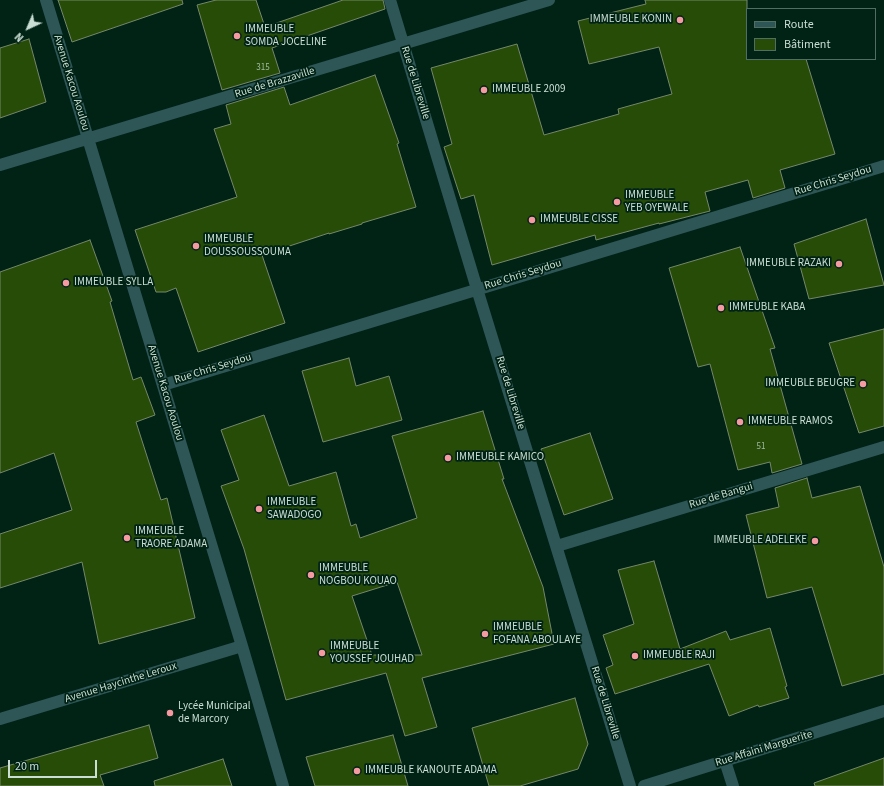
<!DOCTYPE html>
<meta charset="utf-8">
<style>
body{margin:0}
#map{position:relative;width:884px;height:786px;overflow:hidden;background:#002316;font-family:"Source Sans 3",sans-serif}
canvas{display:block}
.legend{position:absolute;left:746px;top:8px;width:130px;height:52px;box-sizing:border-box;background:#002316;border:1px solid #516e62;margin:0;padding:5px 7px;list-style:none;font-size:12px;color:#caded4}
.legend li{display:flex;align-items:center;gap:8px;height:20px}
.legend b{width:20px;border:1px solid #516e62}
.north{position:absolute;left:8px;top:8px;width:40px;height:40px;-webkit-text-stroke:3px #002316;paint-order:stroke;rotate:224deg;font-size:11px;font-weight:700;line-height:16px;text-align:center;color:#caded4}
.north::after{content:'';display:block;margin:auto;width:14px;height:18px;background:#caded4;clip-path:polygon(50% 0,100% 100%,50% 72%,0 100%)}
.scale{position:absolute;left:8px;top:760px;width:89px;height:18px;box-sizing:border-box;border:2px solid #caded4;border-top:0;padding-left:5px;font-size:12px;line-height:14px;white-space:nowrap;color:#caded4;-webkit-text-stroke:3px #002316;paint-order:stroke}
</style>
<div id="map">
<canvas width="884" height="786"></canvas>
<ul class="legend">
<li><b style="height:5px;background:#2e5656"></b>Route</li>
<li><b style="height:11px;background:#274c08"></b>Bâtiment</li>
</ul>
<div class="north">N</div>
<div class="scale">20 m</div>
</div>
<script>
const context = document.querySelector('canvas').getContext('2d');
context.lineJoin = 'round';
function fill(path, color) {
  context.fillStyle = color;
  context.fill(path, 'evenodd');
}
function toPath(rows) {
  const path = new Path2D();
  for (const r of rows) {
    path.moveTo(r[0], r[1]);
    for (let i = 2; i < r.length; i += 2) path.lineTo(r[i], r[i + 1]);
  }
  return path;
}
function strokePath(path, color, width, dash) {
  context.strokeStyle = color;
  context.lineWidth = width;
  context.lineCap = dash ? 'butt' : 'round';
  context.setLineDash(dash || []);
  context.stroke(path);
}
function label(font, color, halo, rows, align = 'center') {
  context.font = font + ' "Source Sans 3",sans-serif';
  context.lineWidth = 3.5;
  context.setLineDash([]);
  context.textBaseline = 'middle';
  context.strokeStyle = halo;
  context.fillStyle = color;
  for (const [text, x, y, turn = 0] of rows) {
    context.save();
    context.translate(x, y);
    context.rotate((+turn || 0) * Math.PI / 180);
    context.textAlign = isNaN(turn) ? turn : align;
    if (halo) context.strokeText(text, 0, 0);
    context.fillText(text, 0, 0);
    context.restore();
  }
}
const building = toPath([
 [58,0,182,0,183,4,72,42,58,0],
 [216,0,256,0,265,27,343,0,383,0,385,9,272,48,280,73,222,90,197,5,216,0],
 [645,0,747,0,747,59,806,59,835,154,780,170,785,188,753,198,748,180,705,192,710,211,659,224,659,223,596,240,595,235,492,265,474,195,461,199,444,147,452,144,431,68,517,44,544,135,619,114,618,109,672,94,659,47,589,64,578,21,646,4,645,0],
 [29,39,46,102,0,118,0,48,29,39],
 [375,75,399,143,397,144,416,207,362,223,362,224,329,234,329,233,262,255,285,323,198,352,176,288,166,292,156,292,135,230,237,197,214,129,231,124,226,105,284,87,290,105,375,75],
 [866,219,884,285,809,299,794,244,866,219],
 [90,240,112,301,110,302,133,380,141,377,155,415,136,422,161,500,167,498,195,618,99,644,82,562,0,588,0,534,72,510,54,453,0,473,0,272,90,240],
 [740,247,775,348,770,349,802,464,772,473,770,462,738,470,710,364,698,367,669,268,740,247],
 [884,329,884,426,859,433,829,343,884,329],
 [349,358,356,386,389,376,402,420,323,442,302,371,349,358],
 [483,411,504,479,502,479,543,587,554,644,422,678,437,727,405,736,386,673,286,700,244,549,221,486,239,480,221,430,264,415,289,486,336,472,351,526,356,524,360,538,417,518,392,436,483,411],
 [397,582,422,655,372,655,352,596,397,582],
 [590,433,613,499,564,515,541,449,590,433],
 [807,478,812,498,860,486,884,567,884,674,842,686,812,587,767,598,746,515,779,507,775,488,807,478],
 [654,561,680,649,726,631,730,640,770,628,787,686,785,687,789,698,759,707,758,705,729,716,709,664,615,694,606,668,613,665,603,635,634,624,618,570,654,561],
 [575,698,588,744,578,769,520,786,489,786,472,728,575,698],
 [149,725,158,758,100,775,104,786,0,786,0,768,149,725],
 [393,735,408,786,315,786,306,757,393,735],
 [884,758,884,786,815,786,814,783,884,758],
 [223,759,232,786,155,786,154,781,223,759]
]);
const street = toPath([
 [46,0,242,646,283,786],
 [390,0,477,289,630,786],
 [0,165,549,0],
 [163,385,884,166],
 [557,546,884,447],
 [0,719,242,646],
 [725,761,733,786],
 [644,786,884,711]
]);
const markers = [
 [680,20,4,"#f49aa0"],
 [237,36,4,"#f49aa0"],
 [484,90,4,"#f49aa0"],
 [617,202,4,"#f49aa0"],
 [532,220,4,"#f49aa0"],
 [196,246,4,"#f49aa0"],
 [839,264,4,"#f49aa0"],
 [66,283,4,"#f49aa0"],
 [721,308,4,"#f49aa0"],
 [863,384,4,"#f49aa0"],
 [740,422,4,"#f49aa0"],
 [448,458,4,"#f49aa0"],
 [259,509,4,"#f49aa0"],
 [127,538,4,"#f49aa0"],
 [815,541,4,"#f49aa0"],
 [311,575,4,"#f49aa0"],
 [485,634,4,"#f49aa0"],
 [322,653,4,"#f49aa0"],
 [635,656,4,"#f49aa0"],
 [170,713,4,"#f49aa0"],
 [357,771,4,"#f49aa0"]
];
const numberNames = [
 ["315",263,68],
 ["51",761,447]
];
const poiNames = [
 ["IMMEUBLE KONIN",672,20,"right"],
 ["IMMEUBLE",245,30],
 ["SOMDA JOCELINE",245,43],
 ["IMMEUBLE 2009",492,90],
 ["IMMEUBLE",625,196],
 ["YEB OYEWALE",625,209],
 ["IMMEUBLE CISSE",540,220],
 ["IMMEUBLE",204,240],
 ["DOUSSOUSSOUMA",204,253],
 ["IMMEUBLE RAZAKI",831,264,"right"],
 ["IMMEUBLE SYLLA",74,283],
 ["IMMEUBLE KABA",729,308],
 ["IMMEUBLE BEUGRE",855,384,"right"],
 ["IMMEUBLE RAMOS",748,422],
 ["IMMEUBLE KAMICO",456,458],
 ["IMMEUBLE",267,503],
 ["SAWADOGO",267,516],
 ["IMMEUBLE",135,532],
 ["TRAORE ADAMA",135,545],
 ["IMMEUBLE ADELEKE",807,541,"right"],
 ["IMMEUBLE",319,569],
 ["NOGBOU KOUAO",319,582],
 ["IMMEUBLE",493,628],
 ["FOFANA ABOULAYE",493,641],
 ["IMMEUBLE",330,647],
 ["YOUSSEF JOUHAD",330,660],
 ["IMMEUBLE RAJI",643,656],
 ["Lycée Municipal",178,707],
 ["de Marcory",178,720],
 ["IMMEUBLE KANOUTE ADAMA",365,771]
];
const streetNames = [
 ["Avenue Kacou Aoulou",71,83,73],
 ["Rue de Brazzaville",275,83,-17],
 ["Rue de Libreville",415,83,73],
 ["Rue Chris Seydou",833,181,-17],
 ["Rue Chris Seydou",523,275,-17],
 ["Rue Chris Seydou",213,369,-17],
 ["Avenue Kacou Aoulou",165,393,73],
 ["Rue de Libreville",510,393,73],
 ["Rue de Bangui",721,496,-17],
 ["Avenue Haycinthe Leroux",121,683,-17],
 ["Rue de Libreville",605,703,73],
 ["Rue Affaini Marguerite",764,749,-17]
];
fill(building, '#274c08');
strokePath(building, '#74876a', 1);
strokePath(street, '#2e5656', 12);
for (const [x, y, r, color] of markers) {
  const dot = new Path2D();
  dot.arc(x, y, r, 0, 2 * Math.PI);
  context.fillStyle = color;
  context.fill(dot);
  strokePath(dot, '#002316', 1.5);
}
label('9px', '#a1baa1', null, numberNames);
label('11px', '#caded4', '#002316', poiNames, 'left');
label('11px', '#caded4', '#002316', streetNames);
</script>
